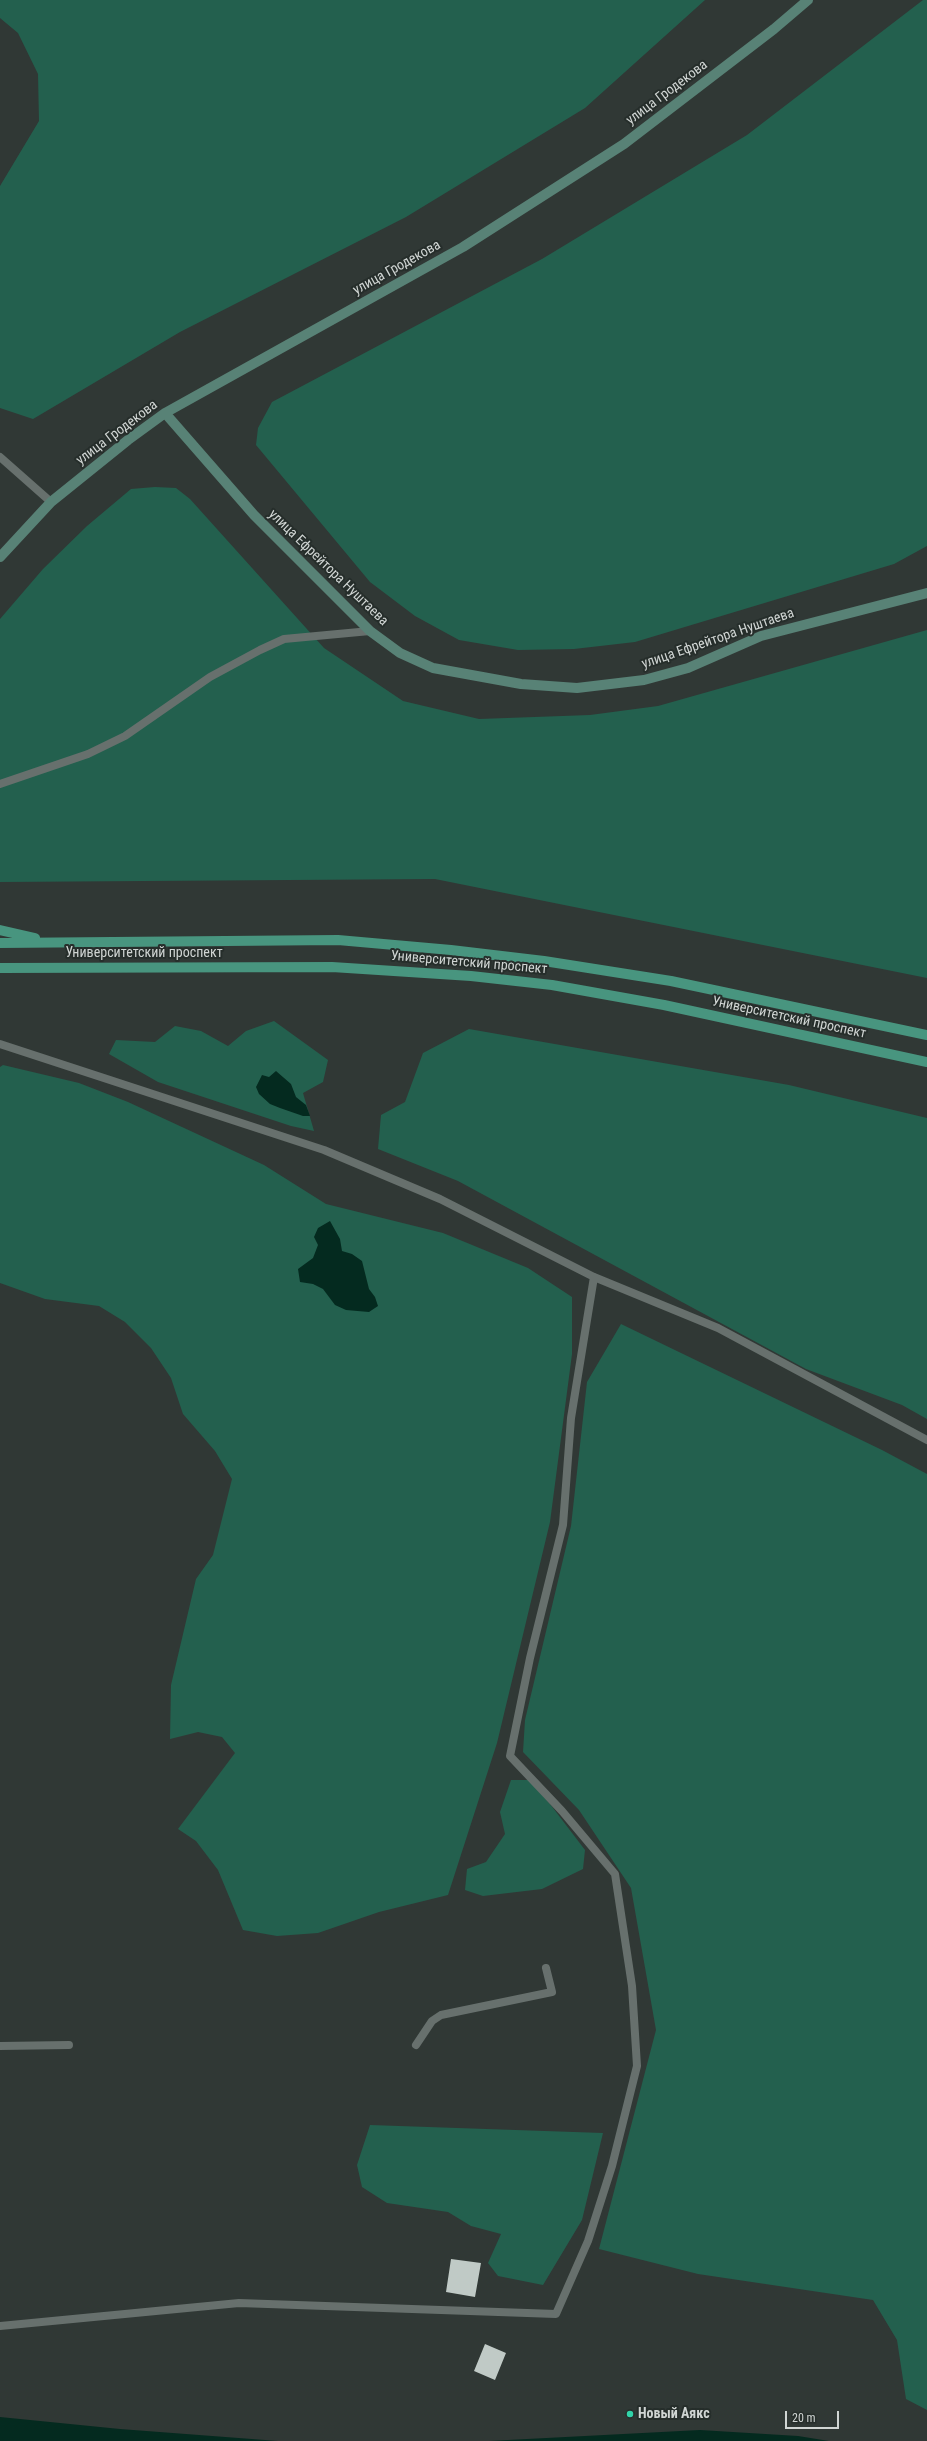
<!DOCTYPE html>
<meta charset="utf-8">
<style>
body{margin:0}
#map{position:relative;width:927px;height:2441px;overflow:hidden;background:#303835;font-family:"Roboto Condensed",sans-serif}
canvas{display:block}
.scale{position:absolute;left:785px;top:2411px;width:54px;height:18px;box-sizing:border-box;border:2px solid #d0d5d3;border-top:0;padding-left:5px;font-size:12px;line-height:14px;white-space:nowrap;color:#d0d5d3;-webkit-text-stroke:3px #262e2b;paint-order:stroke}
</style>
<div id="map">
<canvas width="927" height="2441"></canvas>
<div class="scale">20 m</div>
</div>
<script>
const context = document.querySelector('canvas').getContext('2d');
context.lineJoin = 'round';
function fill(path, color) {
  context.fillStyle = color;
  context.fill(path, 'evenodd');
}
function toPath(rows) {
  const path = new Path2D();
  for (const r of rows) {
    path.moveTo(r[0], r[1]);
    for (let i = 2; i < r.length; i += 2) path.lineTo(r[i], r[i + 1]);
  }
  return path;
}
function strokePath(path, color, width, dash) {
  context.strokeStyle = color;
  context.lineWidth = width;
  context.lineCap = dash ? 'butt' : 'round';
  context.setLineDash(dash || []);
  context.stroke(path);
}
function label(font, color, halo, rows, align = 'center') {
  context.font = font + ' "Roboto Condensed",sans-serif';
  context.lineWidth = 4;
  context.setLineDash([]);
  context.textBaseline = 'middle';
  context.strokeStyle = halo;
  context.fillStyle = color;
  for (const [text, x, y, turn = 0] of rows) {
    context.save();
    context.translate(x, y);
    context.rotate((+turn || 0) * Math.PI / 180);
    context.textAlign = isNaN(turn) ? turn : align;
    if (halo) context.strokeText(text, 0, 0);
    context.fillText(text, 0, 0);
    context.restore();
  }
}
const green = toPath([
 [0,0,705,0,585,108,406,217,180,332,33,419,0,408,0,186,39,121,38,74,18,33,0,18],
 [923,0,927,0,927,546,894,564,635,642,574,649,518,650,459,640,415,616,370,582,256,445,258,428,272,402,542,259,747,135],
 [155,487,176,488,190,499,324,648,403,701,479,719,590,715,658,706,927,630,927,978,435,879,0,882,0,619,43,569,87,526,131,489],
 [274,1021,328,1060,323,1082,303,1093,314,1131,291,1126,158,1082,109,1054,116,1040,155,1042,175,1026,201,1031,228,1046,246,1031],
 [469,1029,789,1085,927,1118,927,1419,902,1405,806,1369,458,1181,378,1149,381,1115,405,1102,423,1053],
 [3,1065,79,1083,128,1102,264,1165,326,1204,443,1233,528,1268,572,1297,572,1354,550,1522,497,1743,448,1895,379,1912,318,1933,277,1936,243,1930,218,1870,196,1841,178,1829,235,1753,222,1737,198,1732,170,1739,171,1685,196,1579,213,1555,232,1479,215,1451,183,1414,171,1378,151,1348,125,1322,99,1306,45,1299,0,1283,0,1067],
 [621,1324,882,1450,927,1474,927,2410,906,2399,897,2340,873,2300,698,2274,599,2249,656,2030,631,1888,579,1810,523,1752,525,1720,571,1526,587,1382],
 [511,1780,529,1780,550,1804,585,1850,583,1869,542,1889,483,1896,465,1890,467,1869,486,1862,505,1834,500,1812],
 [370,2125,603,2133,582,2220,543,2285,498,2276,488,2263,501,2234,471,2226,448,2212,387,2203,362,2187,357,2165]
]);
const water = toPath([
 [276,1071,291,1084,296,1097,306,1105,310,1116,303,1116,280,1108,270,1104,259,1094,256,1087,262,1075,269,1077],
 [330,1221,340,1239,342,1251,352,1254,362,1261,369,1289,375,1297,378,1306,369,1312,346,1310,335,1305,323,1289,313,1284,300,1282,298,1269,313,1258,318,1245,314,1237,318,1228],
 [0,2417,120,2429,278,2441,0,2441],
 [700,2430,798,2436,829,2441,489,2441]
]);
const building = toPath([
 [451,2259,481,2263,475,2297,446,2292],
 [485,2344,506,2353,495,2380,474,2371]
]);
const lane = toPath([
 [0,457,51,502],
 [0,784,88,754,125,736,210,677,260,650,284,639,370,631],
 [0,1044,324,1150,440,1199,594,1277,718,1328,927,1440],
 [416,2045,432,2021,441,2015,552,1992,546,1968],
 [0,2046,69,2045],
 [0,2326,239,2303,556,2314,588,2241,612,2166,637,2066,632,1986,615,1874,562,1811,510,1756,530,1658,563,1525,571,1418,594,1277]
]);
const secondary = toPath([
 [165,413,254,515,370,631,400,653,433,668,521,684,577,688,644,680,688,668,761,636,927,593],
 [0,557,51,502,128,440,165,413,463,247,624,144,774,29,808,0]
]);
const primary = toPath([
 [0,930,35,938],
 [0,943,338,940,451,950,544,961,671,981,927,1035],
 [0,968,332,967,471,976,552,985,664,1005,927,1062]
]);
const markers = [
 [630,2414,4,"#31d4a9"]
];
const streetNames = [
 ["улица Гродекова",667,93,-37],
 ["улица Гродекова",397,268,-29],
 ["улица Гродекова",117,433,-37],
 ["улица Ефрейтора Нуштаева",328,568,44],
 ["улица Ефрейтора Нуштаева",718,639,-19],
 ["Университетский проспект",144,953],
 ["Университетский проспект",469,963,5],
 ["Университетский проспект",789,1018,12]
];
const poiNames = [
 ["Новый Аякс",638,2414]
];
fill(green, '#23604e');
fill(water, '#042a1f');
fill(building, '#c0cac6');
strokePath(lane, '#67706d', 8);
strokePath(secondary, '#588276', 10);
strokePath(primary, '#48957f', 10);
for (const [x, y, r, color] of markers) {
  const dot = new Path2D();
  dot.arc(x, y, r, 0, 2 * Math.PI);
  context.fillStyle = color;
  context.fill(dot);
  strokePath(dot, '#262e2b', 1.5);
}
label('14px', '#d0d5d3', '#262e2b', streetNames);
label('bold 14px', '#d0d5d3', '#262e2b', poiNames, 'left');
</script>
